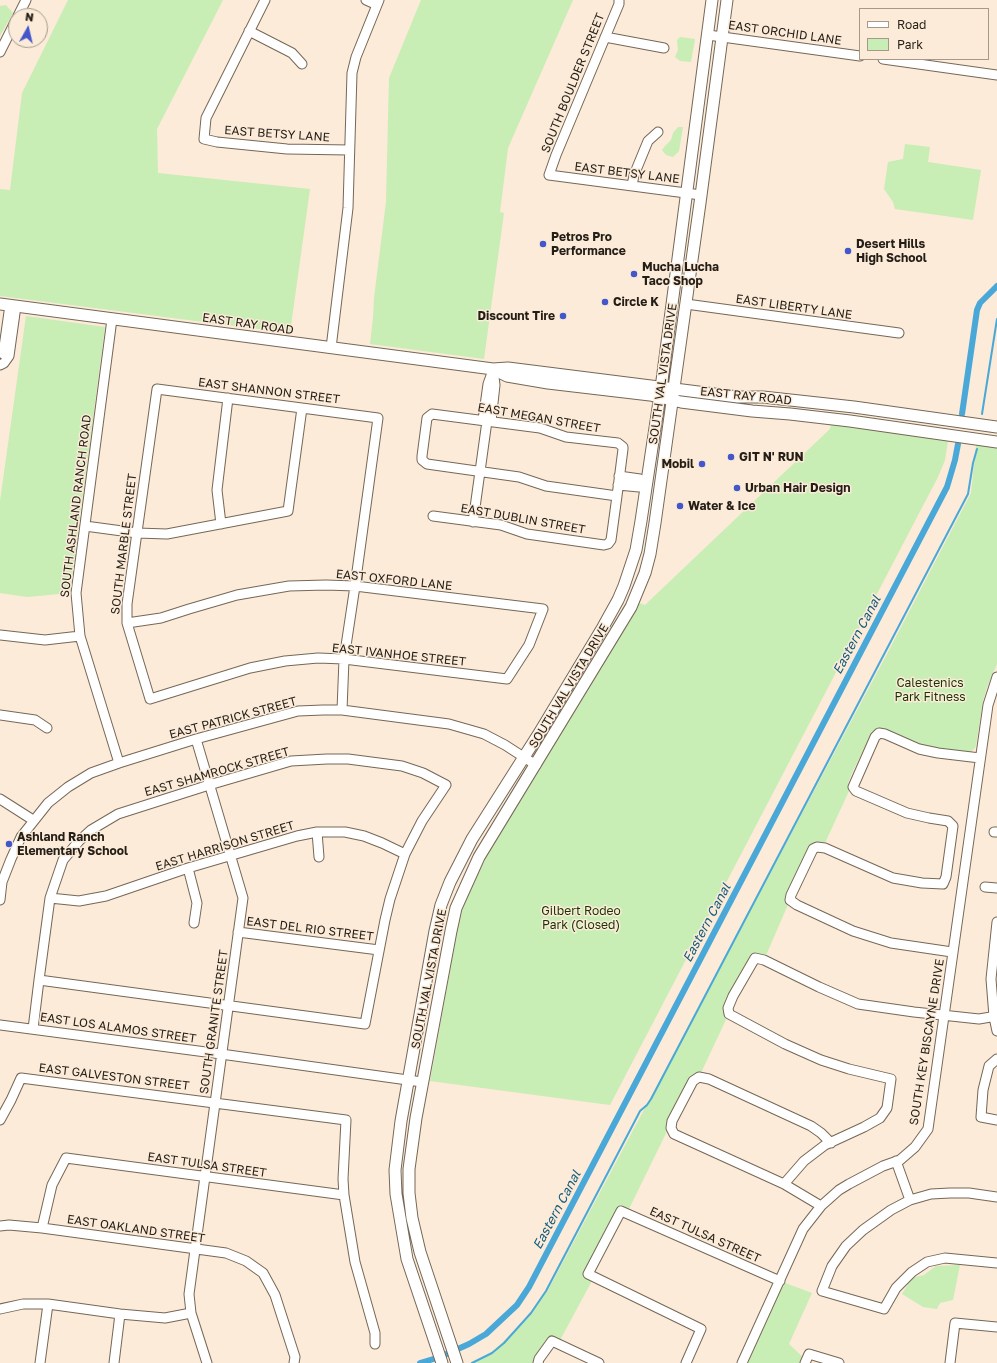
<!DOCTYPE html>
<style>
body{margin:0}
#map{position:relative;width:997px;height:1363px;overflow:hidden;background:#fbebd8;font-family:"Golos Text",sans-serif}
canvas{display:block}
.legend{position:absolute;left:859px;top:8px;width:130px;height:52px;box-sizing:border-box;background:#fbebd8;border:1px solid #a5998b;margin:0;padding:5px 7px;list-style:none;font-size:12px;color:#241e17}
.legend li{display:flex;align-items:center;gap:8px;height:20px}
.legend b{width:20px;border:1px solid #a5998b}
.north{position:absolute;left:8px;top:8px;width:40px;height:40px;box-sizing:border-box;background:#fbebd8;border:1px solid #a5998b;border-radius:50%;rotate:8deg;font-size:11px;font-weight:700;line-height:16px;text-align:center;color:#241e17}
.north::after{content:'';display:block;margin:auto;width:14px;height:18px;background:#4356ca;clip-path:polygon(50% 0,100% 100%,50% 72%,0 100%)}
</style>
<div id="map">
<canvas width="997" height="1363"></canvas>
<ul class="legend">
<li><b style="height:5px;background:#fff"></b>Road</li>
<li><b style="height:11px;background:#c8edb5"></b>Park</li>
</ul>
<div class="north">N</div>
</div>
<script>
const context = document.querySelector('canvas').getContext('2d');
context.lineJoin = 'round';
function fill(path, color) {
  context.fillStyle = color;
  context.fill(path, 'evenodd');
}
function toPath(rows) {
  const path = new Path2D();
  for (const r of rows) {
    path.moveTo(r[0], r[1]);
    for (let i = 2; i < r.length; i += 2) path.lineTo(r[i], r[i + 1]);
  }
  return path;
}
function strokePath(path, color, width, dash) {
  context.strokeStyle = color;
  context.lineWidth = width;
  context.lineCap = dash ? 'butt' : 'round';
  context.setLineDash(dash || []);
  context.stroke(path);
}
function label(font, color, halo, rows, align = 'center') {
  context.font = font + ' "Golos Text",sans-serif';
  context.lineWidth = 3;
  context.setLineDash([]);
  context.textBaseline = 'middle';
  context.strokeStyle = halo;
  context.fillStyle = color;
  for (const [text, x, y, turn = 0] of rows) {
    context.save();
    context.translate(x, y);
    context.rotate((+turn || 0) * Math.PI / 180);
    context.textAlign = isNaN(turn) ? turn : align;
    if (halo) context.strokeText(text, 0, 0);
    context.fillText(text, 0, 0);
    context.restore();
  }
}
const green = toPath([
 [68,0,223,0,157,129,158,173,310,189,290,333,0,296,0,189,10,190,22,93],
 [421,0,573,0,508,148,500,212,504,213,484,359,370,344,373,318,374,298,386,202,389,78],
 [6,5,13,13,0,36,0,6],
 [680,37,695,39,691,62,680,61,675,57,678,50,677,40],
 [678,127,683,127,679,151,673,157,666,155,662,150,665,146,671,140,673,133],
 [905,144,930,147,928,162,981,170,973,220,895,209,893,202,884,189,888,162,903,159],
 [26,316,105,327,70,593,27,597,0,593,0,501],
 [831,424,948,441,945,460,938,477,610,1105,430,1081,459,921,465,902,472,885,493,845,594,680,639,603,645,605,830,429],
 [976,445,997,447,997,664,987,687,983,701,976,746,974,749,971,752,968,752,926,746,883,729,877,730,872,732,852,773,848,783,849,791,825,843,817,847,790,900,764,960,755,958,699,1077,672,1121,627,1213,621,1211,588,1274,594,1277,558,1344,552,1341,538,1363,470,1363,490,1354,528,1318,549,1288,887,654,971,493],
 [960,1265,953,1300,940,1303,937,1309,923,1307,902,1294,912,1278,924,1275,936,1266],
 [780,1281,812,1293,789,1344,806,1360,805,1363,742,1363]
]);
const stream = toPath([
 [982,414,997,319],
 [472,1363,492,1353,504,1343,531,1313,546,1291,638,1115,640,1111,647,1105,651,1099,968,494,973,463,977,449]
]);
const canal = toPath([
 [962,414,977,310,980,303,997,286],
 [420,1363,440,1357,469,1344,486,1334,517,1305,529,1287,947,487,955,460,958,444]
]);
const minor = toPath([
 [265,0,206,118,204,139,217,142,287,149,349,150],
 [366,0,377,5],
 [619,0,619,4,556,155,549,175,701,195],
 [18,16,26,0],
 [249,31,292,53,302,64],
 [708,35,860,56],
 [605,37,664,48],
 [0,52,16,20],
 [883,59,997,75],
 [632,186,634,175,648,141,658,132],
 [686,304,899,333],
 [112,319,76,593,80,636,119,763],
 [331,348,348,208,352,73,356,57,379,0],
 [3,354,10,305],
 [0,365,4,363,9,356,16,306],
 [483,420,488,384,493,370],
 [491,421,495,385,493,369],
 [618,485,639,487,646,485,640,479,619,476],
 [433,516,501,525,527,534,604,545,608,544,611,540,617,496,623,449,623,447,618,443,566,437,540,428,432,414,427,418,422,456,422,460,427,464,519,477,546,486,617,496],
 [473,522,487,421],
 [221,524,217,490,228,398],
 [85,526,137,533,167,534,288,511,302,408],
 [127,623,161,618,189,609,237,595,289,586,326,585,355,586,543,609,529,645,507,679,344,659,318,658,285,661,250,668,150,699,127,623,127,604,157,389,378,418,355,586,344,659,342,710],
 [0,635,45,640,80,636],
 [0,715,35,720,47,728],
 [196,739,243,898,189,1294,191,1313,207,1363],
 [0,799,33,820],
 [317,832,319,857],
 [994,832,997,832],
 [188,868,197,903,194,923],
 [985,887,997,888],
 [50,898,79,901,106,896,188,868,297,836,317,832,345,832,364,836,382,843,405,854],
 [0,900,2,882,11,859,21,837,48,803,68,787,91,773,119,763,196,739,298,711,323,710,342,710,449,724,484,734,505,745,536,765],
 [997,922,991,979,994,1017,997,1031],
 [238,932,379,950],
 [952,952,891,943,853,931,797,905,790,900,791,895,813,849,817,847,825,848,893,878,922,883,943,884,946,877,953,826,948,821,929,818,907,813,856,791,853,787,875,737,879,733,885,734,919,749,938,753,980,758],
 [0,1025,221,1054,422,1082],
 [33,1029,39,980,50,898,63,860,79,841,91,830,118,814,209,785,291,761,327,759,348,759,402,766,423,773,446,785,422,821,405,854,390,899,385,920,365,1024,39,980],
 [997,1059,989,1066,983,1090,981,1117,997,1120],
 [0,1120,11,1100,21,1078,346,1120,343,1179,344,1195,355,1262,375,1333,375,1344],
 [896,1161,910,1200],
 [784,1184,804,1161,825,1145,864,1127,880,1118,887,1108,891,1079,849,1069,821,1060,785,1044,729,1014,728,1008,733,996,755,958,764,960,819,987,858,1004,914,1012,979,1019,997,1016],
 [997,1197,969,1193,950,1193,931,1194,910,1200,891,1210,863,1230,846,1246,832,1266,822,1291,884,1309,896,1288,912,1272,927,1262,945,1258,997,1263],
 [821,1206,784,1184,674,1134,671,1128,672,1121,693,1081,699,1077,709,1079,811,1126,821,1133,831,1143],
 [0,1226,9,1225,42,1228,226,1253,246,1261,263,1273,275,1295,295,1357,294,1363],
 [42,1228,52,1185,66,1158,344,1195],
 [0,1309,23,1304,48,1304,120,1314,165,1318,191,1313],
 [40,1363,48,1304],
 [114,1363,120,1314],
 [538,1363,539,1359,552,1341,599,1363],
 [686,1363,701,1329,588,1274,621,1211,780,1281],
 [742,1363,803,1229,821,1206,839,1190,849,1184,883,1166,900,1160,915,1147,928,1129,988,705,997,677],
 [805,1363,809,1354,839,1363],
 [950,1363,955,1323,997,1327]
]);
const major = toPath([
 [0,304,493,369,508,368,738,397,763,397,854,407,997,427],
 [493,369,507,376,548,383,650,395,681,402,752,411,790,414,850,421,997,442],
 [442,1363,407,1259,396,1194,395,1170,401,1121,435,931,441,905,450,882,472,839,538,735,603,627,618,600,624,586,636,550,641,521,661,388,712,0],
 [457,1363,420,1252,412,1218,409,1193,409,1169,416,1118,451,931,456,908,479,857,631,607,645,573,650,554,655,523,700,203,727,0]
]);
const markers = [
 [543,244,4,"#4356ca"],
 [848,251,4,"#4356ca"],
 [634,274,4,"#4356ca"],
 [605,302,4,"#4356ca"],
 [563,316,4,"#4356ca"],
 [731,457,4,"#4356ca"],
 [702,464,4,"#4356ca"],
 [737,488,4,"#4356ca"],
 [680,506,4,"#4356ca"],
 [9,844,4,"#4356ca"]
];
const streetNames = [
 ["EAST ORCHID LANE",785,33,8],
 ["SOUTH BOULDER STREET",573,83,-68],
 ["EAST BETSY LANE",277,134,4],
 ["EAST BETSY LANE",627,173,7],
 ["EAST LIBERTY LANE",794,307,8],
 ["EAST RAY ROAD",248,324,8],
 ["SOUTH VAL VISTA DRIVE",663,374,-82],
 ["EAST SHANNON STREET",269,391,7],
 ["EAST RAY ROAD",746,396,6],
 ["EAST MEGAN STREET",539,418,10],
 ["SOUTH ASHLAND RANCH ROAD",76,506,-83],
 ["EAST DUBLIN STREET",523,519,10],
 ["SOUTH MARBLE STREET",124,544,-83],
 ["EAST OXFORD LANE",394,580,6],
 ["EAST IVANHOE STREET",399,655,6],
 ["SOUTH VAL VISTA DRIVE",569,686,-59],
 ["EAST PATRICK STREET",233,718,-15],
 ["EAST SHAMROCK STREET",217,772,-16],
 ["EAST HARRISON STREET",225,846,-17],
 ["EAST DEL RIO STREET",310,929,7],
 ["SOUTH VAL VISTA DRIVE",429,979,-79],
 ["SOUTH GRANITE STREET",214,1022,-82],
 ["EAST LOS ALAMOS STREET",118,1028,8],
 ["SOUTH KEY BISCAYNE DRIVE",927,1042,-81],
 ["EAST GALVESTON STREET",114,1077,7],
 ["EAST TULSA STREET",207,1165,8],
 ["EAST OAKLAND STREET",136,1229,8],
 ["EAST TULSA STREET",705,1235,24]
];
const poiNames = [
 ["Petros Pro",551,237],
 ["Performance",551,251],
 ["Desert Hills",856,244],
 ["High School",856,258],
 ["Mucha Lucha",642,267],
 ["Taco Shop",642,281],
 ["Circle K",613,302],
 ["Discount Tire",555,316,"right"],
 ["GIT N' RUN",739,457],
 ["Mobil",694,464,"right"],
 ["Urban Hair Design",745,488],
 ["Water & Ice",688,506],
 ["Ashland Ranch",17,837],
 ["Elementary School",17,851]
];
const parkNames = [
 ["Calestenics",930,683],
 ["Park Fitness",930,697],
 ["Gilbert Rodeo",581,911],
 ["Park (Closed)",581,925]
];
const waterNames = [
 ["Eastern Canal",857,635,-62],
 ["Eastern Canal",707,923,-62],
 ["Eastern Canal",557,1210,-62]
];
fill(green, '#c8edb5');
strokePath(stream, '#49a8d8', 2);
strokePath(canal, '#49a8d8', 6);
strokePath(minor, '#766757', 11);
strokePath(major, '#766757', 13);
strokePath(minor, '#fff', 9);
strokePath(major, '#fff', 11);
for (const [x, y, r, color] of markers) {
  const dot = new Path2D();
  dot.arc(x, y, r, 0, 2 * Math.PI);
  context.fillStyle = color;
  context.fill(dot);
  strokePath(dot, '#fbebd8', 1.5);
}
label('12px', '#241e17', '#fbebd8', streetNames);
label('bold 12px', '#241e17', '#fbebd8', poiNames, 'left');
label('12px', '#163400', '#fbebd8', parkNames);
label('italic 13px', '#125b7c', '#fbebd8', waterNames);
</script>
